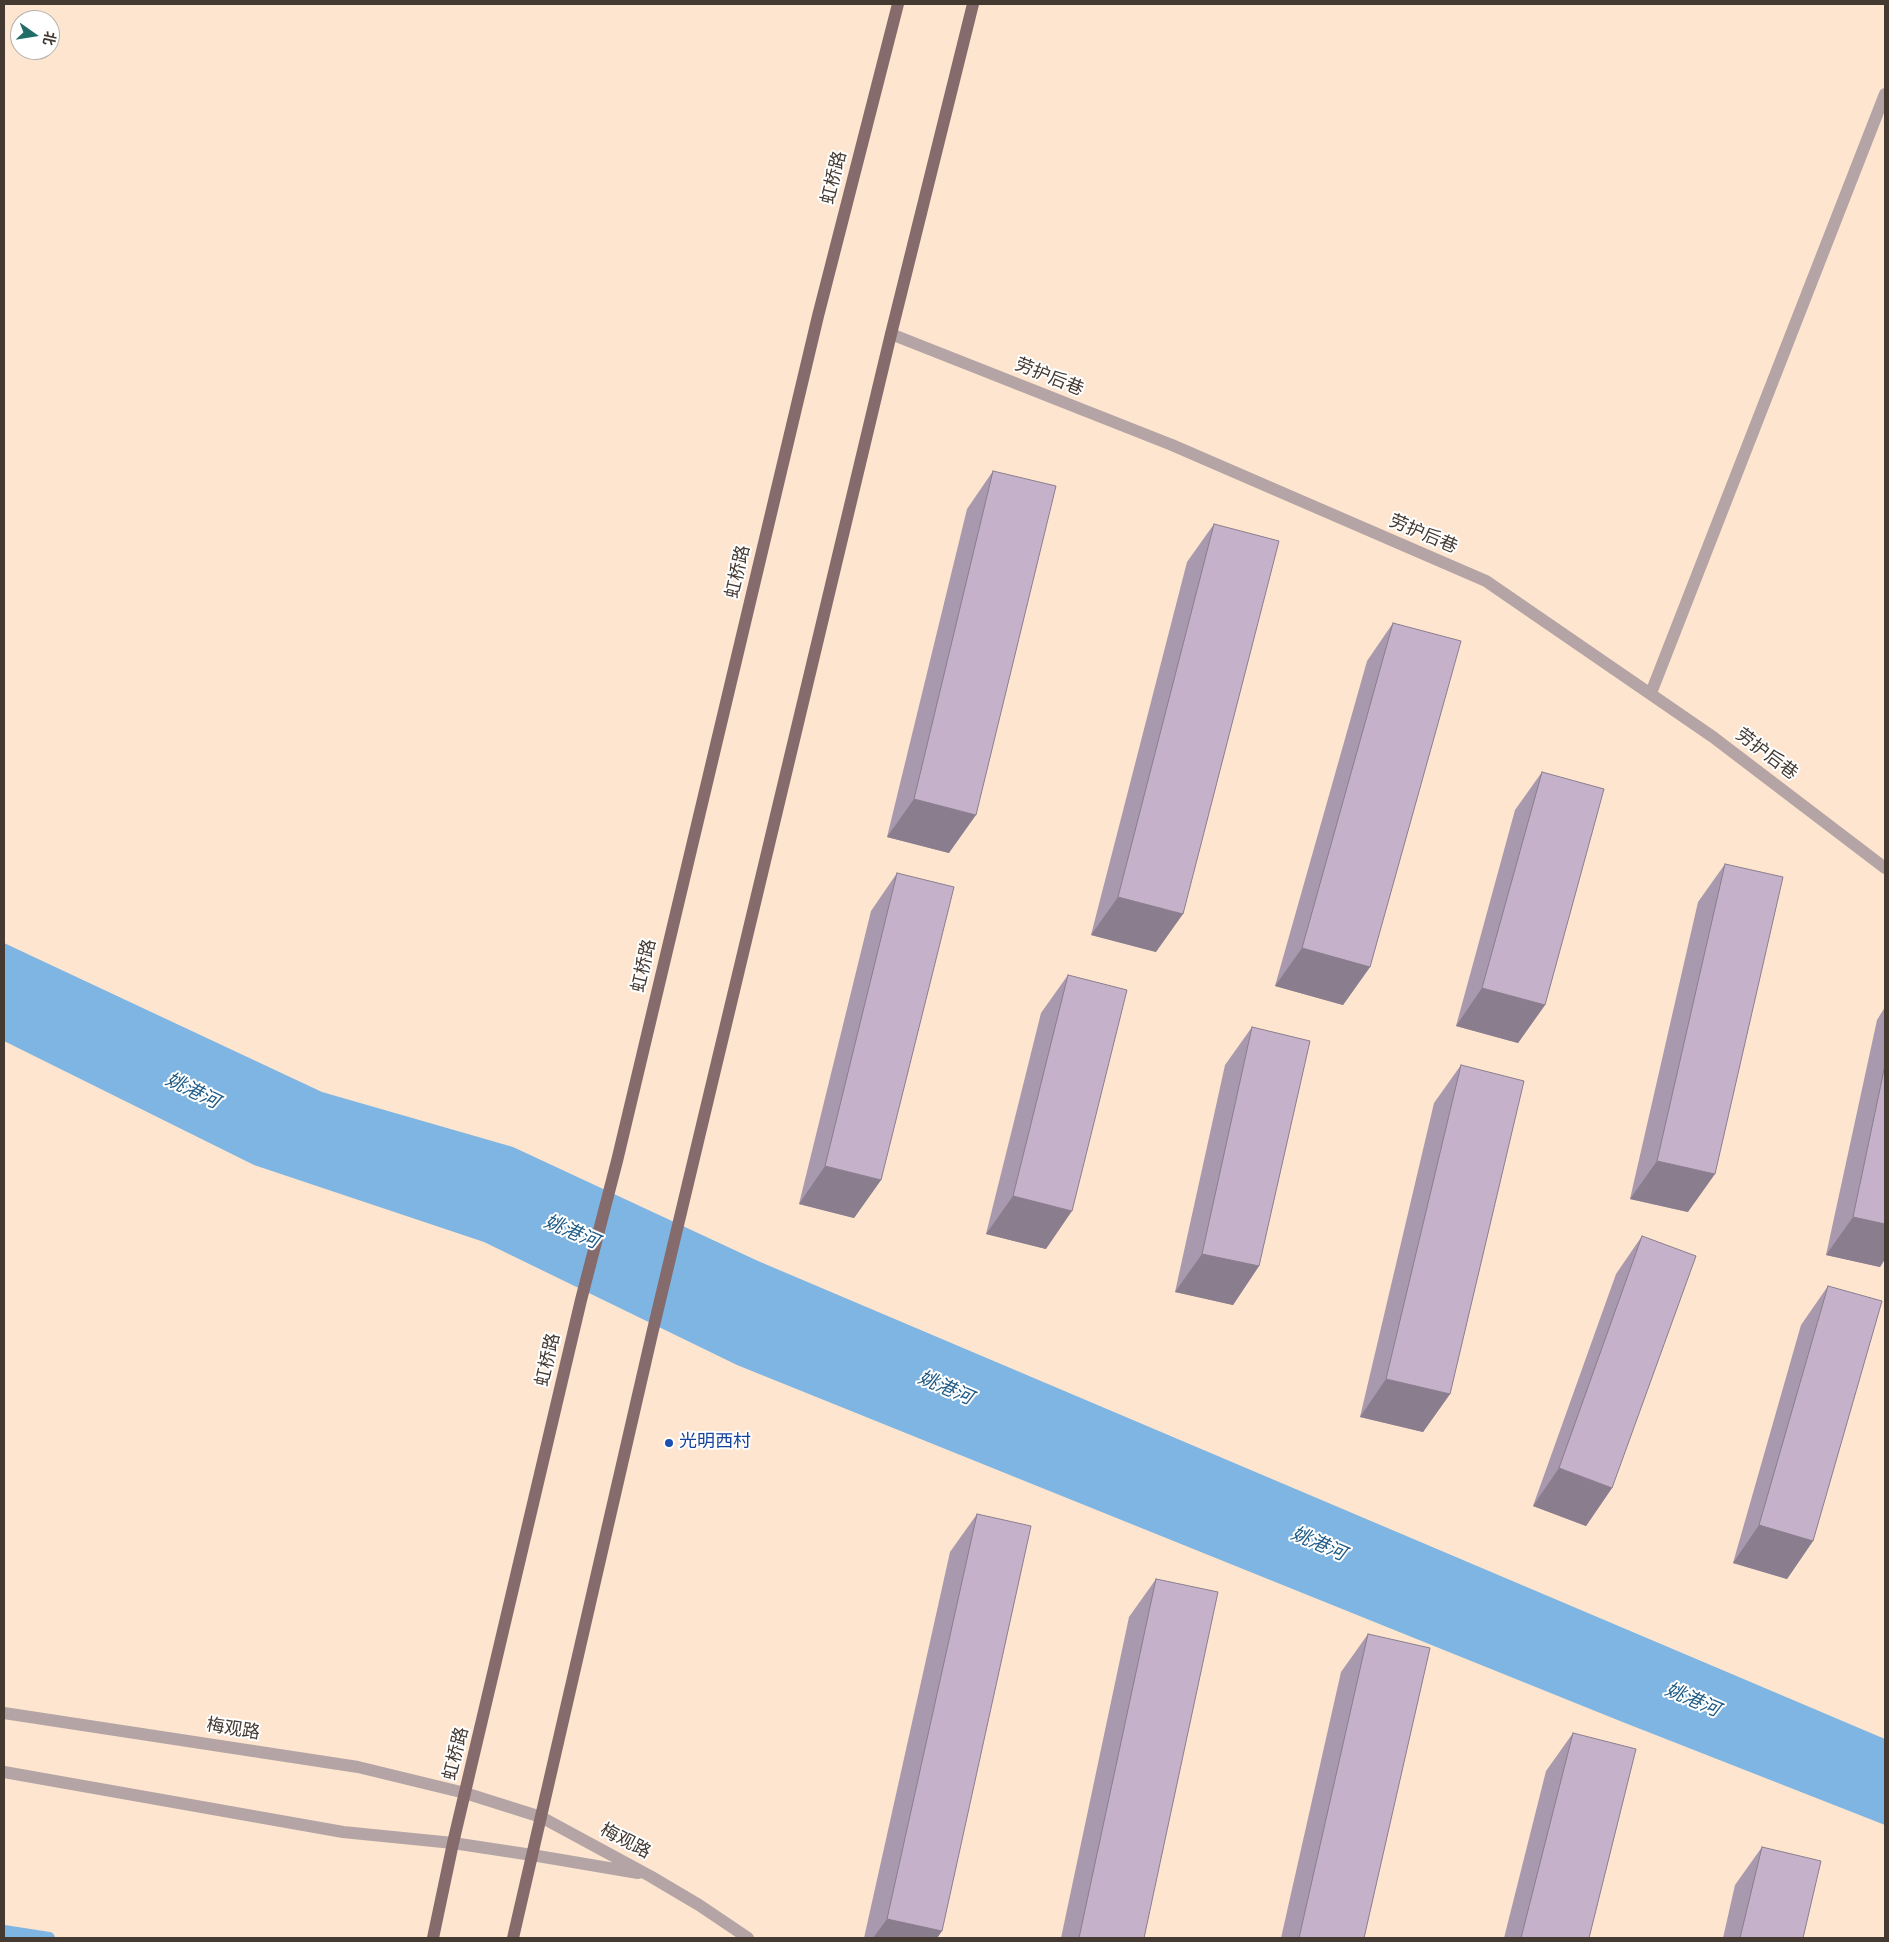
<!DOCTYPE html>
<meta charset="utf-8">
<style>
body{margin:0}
#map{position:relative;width:1889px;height:1942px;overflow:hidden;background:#fde5cf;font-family:"Nunito Sans","Noto Sans SC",sans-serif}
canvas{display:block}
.frame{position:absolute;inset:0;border:5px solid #443a32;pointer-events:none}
.north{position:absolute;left:10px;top:10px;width:50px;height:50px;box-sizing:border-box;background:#fff;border:1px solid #b4b0ad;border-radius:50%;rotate:103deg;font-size:14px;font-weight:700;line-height:20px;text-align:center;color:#443a32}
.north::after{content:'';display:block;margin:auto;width:18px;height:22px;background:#226d67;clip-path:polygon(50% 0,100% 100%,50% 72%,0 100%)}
</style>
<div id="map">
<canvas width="1889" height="1942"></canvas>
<div class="frame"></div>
<div class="north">北</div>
</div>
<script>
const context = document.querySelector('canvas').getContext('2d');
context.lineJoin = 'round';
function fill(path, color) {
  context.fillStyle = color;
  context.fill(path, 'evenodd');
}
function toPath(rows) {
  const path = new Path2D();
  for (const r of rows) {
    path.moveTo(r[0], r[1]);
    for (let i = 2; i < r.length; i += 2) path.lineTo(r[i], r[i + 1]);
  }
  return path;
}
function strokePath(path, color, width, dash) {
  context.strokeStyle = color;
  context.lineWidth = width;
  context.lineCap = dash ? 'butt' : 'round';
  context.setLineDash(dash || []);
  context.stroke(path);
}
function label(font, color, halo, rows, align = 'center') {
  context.font = font + ' "Nunito Sans","Noto Sans SC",sans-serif';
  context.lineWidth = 4;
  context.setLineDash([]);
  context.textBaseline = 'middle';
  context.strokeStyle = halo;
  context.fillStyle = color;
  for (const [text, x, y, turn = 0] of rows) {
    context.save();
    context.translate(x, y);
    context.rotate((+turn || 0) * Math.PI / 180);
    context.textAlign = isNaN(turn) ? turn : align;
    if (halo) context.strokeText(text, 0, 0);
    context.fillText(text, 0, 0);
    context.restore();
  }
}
const water = toPath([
 [4,943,322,1092,513,1147,758,1261,1885,1739,1885,1825,1620,1721,737,1365,484,1242,254,1165,4,1041]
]);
const stream = toPath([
 [4,1931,49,1938]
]);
const minor = toPath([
 [891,334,1172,445,1486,581,1713,737,1885,868],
 [1651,693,1885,94],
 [4,1713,358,1767,465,1793,541,1817,650,1876,699,1905,748,1938],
 [4,1772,343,1832,453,1843,532,1855,638,1873]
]);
const major = toPath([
 [433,1938,453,1843,581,1300,617,1161,818,316,898,4],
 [513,1938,652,1334,891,334,973,4]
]);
const wall = toPath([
 [993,471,949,853,887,837,967,509],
 [1214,524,1156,952,1091,935,1187,562],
 [1393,623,1370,967,1343,1005,1275,986,1367,661],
 [1542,772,1545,1005,1518,1043,1456,1026,1515,810],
 [1725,864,1688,1212,1630,1199,1698,902],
 [897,873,881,1180,854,1218,799,1204,871,911],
 [1068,975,1046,1249,986,1234,1041,1013],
 [1885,1007,1885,1259,1880,1267,1826,1255,1877,1020],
 [1252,1027,1259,1266,1233,1305,1175,1292,1225,1065],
 [1461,1065,1450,1394,1423,1432,1360,1417,1434,1103],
 [1642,1236,1612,1488,1586,1526,1533,1506,1616,1274],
 [1828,1286,1813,1541,1787,1579,1733,1563,1801,1325],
 [977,1514,942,1931,937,1938,864,1938,950,1552],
 [1156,1579,1144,1938,1061,1938,1129,1617],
 [1368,1634,1364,1938,1281,1938,1341,1672],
 [1573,1733,1589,1938,1504,1938,1546,1771],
 [1762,1847,1803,1938,1723,1938,1735,1885]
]);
const shadedWall = toPath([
 [914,799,976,815,949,853,887,837],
 [1118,897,1183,914,1156,952,1091,935],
 [1302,948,1370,967,1343,1005,1275,986],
 [1482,988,1545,1005,1518,1043,1456,1026],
 [1657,1161,1715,1174,1688,1212,1630,1199],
 [825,1166,881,1180,854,1218,799,1204],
 [1013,1196,1072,1211,1046,1249,986,1234],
 [1853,1217,1885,1224,1885,1259,1880,1267,1826,1255],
 [1202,1254,1259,1266,1233,1305,1175,1292],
 [1386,1379,1450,1394,1423,1432,1360,1417],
 [1559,1468,1612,1488,1586,1526,1533,1506],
 [1759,1525,1813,1541,1787,1579,1733,1563],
 [887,1919,942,1931,937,1938,873,1938]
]);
const building = toPath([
 [993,471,1056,486,976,815,914,799,993,471],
 [1214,524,1279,541,1183,914,1118,897,1214,524],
 [1393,623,1461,641,1370,967,1302,948,1393,623],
 [1542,772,1604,789,1545,1005,1482,988,1542,772],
 [1725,864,1783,877,1715,1174,1657,1161,1725,864],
 [897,873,954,887,881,1180,825,1166,897,873],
 [1068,975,1127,990,1072,1211,1013,1196,1068,975],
 [1252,1027,1310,1041,1259,1266,1202,1254,1252,1027],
 [1461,1065,1524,1081,1450,1394,1386,1379,1461,1065],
 [1885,1065,1885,1224,1853,1217,1885,1065],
 [1642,1236,1696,1256,1612,1488,1559,1468,1642,1236],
 [1828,1286,1882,1301,1813,1541,1759,1525,1828,1286],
 [977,1514,1031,1526,942,1931,887,1919,977,1514],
 [1156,1579,1218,1592,1144,1938,1079,1938,1156,1579],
 [1368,1634,1430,1648,1364,1938,1299,1938,1368,1634],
 [1573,1733,1636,1749,1589,1938,1521,1938,1573,1733],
 [1762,1847,1821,1861,1803,1938,1740,1938,1762,1847]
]);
const markers = [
 [669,1443,5,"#1a4fb4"]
];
const streetNames = [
 ["虹桥路",835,178,-76],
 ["劳护后巷",1049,378,22],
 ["劳护后巷",1423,535,23],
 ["虹桥路",739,572,-77],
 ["劳护后巷",1766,755,37],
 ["虹桥路",645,966,-77],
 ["虹桥路",549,1360,-77],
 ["梅观路",233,1730,9],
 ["虹桥路",457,1754,-76],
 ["梅观路",625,1842,28]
];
const transitNames = [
 ["光明西村",679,1443]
];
const waterNames = [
 ["姚港河",192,1092,26],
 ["姚港河",571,1233,23],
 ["姚港河",945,1389,23],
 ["姚港河",1318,1545,23],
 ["姚港河",1692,1701,23]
];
fill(water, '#7fb5e2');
strokePath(stream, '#7fb5e2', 12);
strokePath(minor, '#b4a4a5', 12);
strokePath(major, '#856b6c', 12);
fill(wall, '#a999ae');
fill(shadedWall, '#8a7d8d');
fill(building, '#c5b2ca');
strokePath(building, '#8a7d8d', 1);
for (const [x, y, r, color] of markers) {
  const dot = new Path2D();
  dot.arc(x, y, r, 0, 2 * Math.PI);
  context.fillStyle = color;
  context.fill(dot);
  strokePath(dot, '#fff', 2);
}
label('18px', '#443a32', '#fff', streetNames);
label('18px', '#164399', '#fff', transitNames, 'left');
label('italic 19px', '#1f5b86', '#fff', waterNames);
</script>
